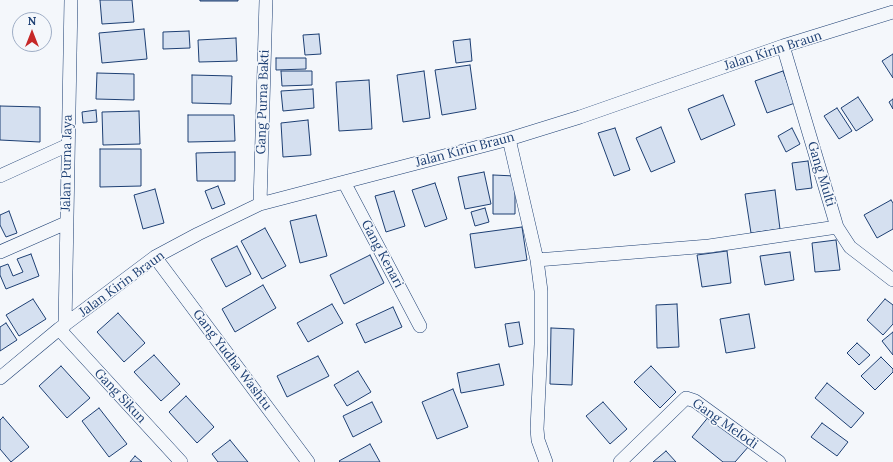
<!DOCTYPE html>
<style>
body{margin:0}
#map{position:relative;width:893px;height:462px;overflow:hidden;background:#f4f7fb;font-family:Lora,serif}
canvas{display:block}
.north{position:absolute;left:12px;top:12px;width:40px;height:40px;box-sizing:border-box;background:#f4f7fb;border:1px solid #9eadc5;border-radius:50%;rotate:0deg;font-size:11px;font-weight:700;line-height:16px;text-align:center;color:#1d3f73}
.north::after{content:'';display:block;margin:auto;width:14px;height:18px;background:#c62828;clip-path:polygon(50% 0,100% 100%,50% 72%,0 100%)}
</style>
<div id="map">
<canvas width="893" height="462"></canvas>
<div class="north">N</div>
</div>
<script>
const context = document.querySelector('canvas').getContext('2d');
context.lineJoin = 'round';
function fill(path, color) {
  context.fillStyle = color;
  context.fill(path, 'evenodd');
}
function toPath(rows) {
  const path = new Path2D();
  for (const r of rows) {
    path.moveTo(r[0], r[1]);
    for (let i = 2; i < r.length; i += 2) path.lineTo(r[i], r[i + 1]);
  }
  return path;
}
function strokePath(path, color, width, dash) {
  context.strokeStyle = color;
  context.lineWidth = width;
  context.lineCap = dash ? 'butt' : 'round';
  context.setLineDash(dash || []);
  context.stroke(path);
}
function label(font, color, halo, rows, align = 'center') {
  context.font = font + ' Lora,serif';
  context.lineWidth = 3;
  context.setLineDash([]);
  context.textBaseline = 'middle';
  context.strokeStyle = halo;
  context.fillStyle = color;
  for (const [text, x, y, turn = 0] of rows) {
    context.save();
    context.translate(x, y);
    context.rotate((+turn || 0) * Math.PI / 180);
    context.textAlign = isNaN(turn) ? turn : align;
    if (halo) context.strokeText(text, 0, 0);
    context.fillText(text, 0, 0);
    context.restore();
  }
}
const building = toPath([
 [100,0,132,0,134,22,102,24,100,0],
 [200,0,238,0,238,1,200,1,200,0],
 [144,29,147,59,102,63,99,33,144,29],
 [189,31,190,48,163,49,163,32,189,31],
 [319,34,321,54,305,55,303,35,319,34],
 [236,38,237,61,199,62,198,40,236,38],
 [470,39,472,61,456,63,453,41,470,39],
 [893,54,893,78,882,61,893,54],
 [276,58,306,58,306,69,276,70,276,58],
 [470,65,476,109,442,115,435,70,470,65],
 [281,71,312,71,312,85,282,86,281,71],
 [424,71,430,118,403,122,397,75,424,71],
 [783,71,795,103,767,113,755,81,783,71],
 [97,73,134,74,134,100,96,99,97,73],
 [192,75,232,76,231,104,192,103,192,75],
 [369,80,372,129,339,131,336,82,369,80],
 [313,89,314,108,283,111,281,91,313,89],
 [723,95,735,125,701,140,688,109,723,95],
 [858,97,873,120,856,131,841,108,858,97],
 [893,99,893,109,889,102,893,99],
 [0,106,40,107,40,142,0,140,0,106],
 [837,108,852,131,839,139,824,116,837,108],
 [96,110,97,122,83,123,82,112,96,110],
 [139,111,140,144,103,145,102,112,139,111],
 [188,115,234,115,235,141,188,142,188,115],
 [308,120,311,155,283,157,281,123,308,120],
 [661,127,675,162,651,172,636,138,661,127],
 [615,128,630,170,614,176,598,133,615,128],
 [792,128,800,144,786,152,778,136,792,128],
 [100,149,141,149,141,186,100,187,100,149],
 [235,152,235,181,197,181,196,153,235,152],
 [808,161,812,188,796,190,792,163,808,161],
 [484,172,491,204,465,209,458,177,484,172],
 [493,175,515,176,515,214,493,214,493,175],
 [435,183,447,219,425,227,412,190,435,183],
 [218,186,225,204,212,209,205,191,218,186],
 [155,189,164,223,143,229,134,195,155,189],
 [775,190,780,229,751,233,745,194,775,190],
 [394,191,405,226,386,232,375,196,394,191],
 [891,200,893,203,893,229,877,238,864,215,891,200],
 [485,208,489,222,475,226,471,212,485,208],
 [9,211,17,233,6,237,0,225,0,215,9,211],
 [316,215,327,256,300,263,290,221,316,215],
 [522,227,527,260,475,268,470,234,522,227],
 [265,228,286,266,262,279,241,241,265,228],
 [836,240,840,270,815,272,812,243,836,240],
 [237,246,251,274,226,287,211,259,237,246],
 [727,251,731,283,702,287,697,255,727,251],
 [790,252,794,280,765,285,760,256,790,252],
 [31,254,39,276,6,289,0,275,0,267,8,264,13,276,23,272,17,259,31,254],
 [370,255,384,283,344,304,330,275,370,255],
 [263,285,276,308,235,332,222,309,263,285],
 [33,299,46,319,19,336,6,315,33,299],
 [885,299,893,305,893,324,883,335,867,320,885,299],
 [332,304,343,323,308,342,297,323,332,304],
 [677,304,679,347,657,348,656,305,677,304],
 [393,307,402,327,365,343,356,324,393,307],
 [118,313,145,343,124,362,97,332,118,313],
 [749,314,755,348,726,353,720,319,749,314],
 [519,322,523,344,509,347,505,324,519,322],
 [6,323,17,340,0,351,0,327,6,323],
 [551,328,574,329,572,385,550,384,551,328],
 [893,332,893,355,882,341,893,332],
 [857,343,870,355,859,365,847,353,857,343],
 [154,355,180,384,161,401,134,372,154,355],
 [318,356,329,376,287,397,277,376,318,356],
 [881,357,893,369,893,372,875,390,861,376,881,357],
 [499,364,504,385,461,393,457,373,499,364],
 [61,366,90,398,67,418,39,386,61,366],
 [651,366,676,392,660,408,634,382,651,366],
 [358,371,371,392,347,406,334,385,358,371],
 [827,383,864,413,851,428,815,398,827,383],
 [453,389,468,427,437,439,422,402,453,389],
 [186,396,214,427,197,443,169,412,186,396],
 [372,402,382,422,353,437,343,416,372,402],
 [603,402,627,429,610,444,586,416,603,402],
 [99,408,127,444,109,457,82,421,99,408],
 [710,415,749,446,735,462,723,462,692,437,710,415],
 [3,417,29,447,11,462,0,449,0,420,3,417],
 [822,423,848,442,837,456,811,437,822,423],
 [230,440,248,462,218,462,212,454,230,440],
 [370,444,380,462,340,462,339,461,370,444],
 [666,451,676,462,653,462,666,451],
 [135,456,142,462,130,462,135,456]
]);
const street = toPath([
 [783,46,837,227,850,247,893,280],
 [509,139,537,260,541,291,541,344,537,429,538,440,546,462],
 [0,176,68,145],
 [344,182,420,326],
 [260,204,266,0],
 [0,252,66,223],
 [155,257,308,462],
 [537,260,709,246,837,227],
 [65,325,71,0],
 [59,329,181,462],
 [0,378,59,329,155,257,198,234,260,204,509,139,580,117,783,46,893,12],
 [620,462,686,398,695,401,779,462]
]);
const streetNames = [
 ["Jalan Kirin Braun",773,51,-18],
 ["Gang Purna Bakti",263,102,-88],
 ["Jalan Kirin Braun",465,150,-15],
 ["Jalan Purna Jaya",67,163,-89],
 ["Gang Multi",821,174,73],
 ["Gang Kenari",382,254,62],
 ["Jalan Kirin Braun",122,284,-36],
 ["Gang Yudha Washtu",232,360,53],
 ["Gang Sikun",120,396,47],
 ["Gang Melodi",725,424,35]
];
fill(building, '#d5e0f0');
strokePath(building, '#1d3f73', 1);
strokePath(street, '#1d3f73', 14);
strokePath(street, '#f4f7fb', 13);
label('13px', '#1d3f73', '#f4f7fb', streetNames);
</script>
